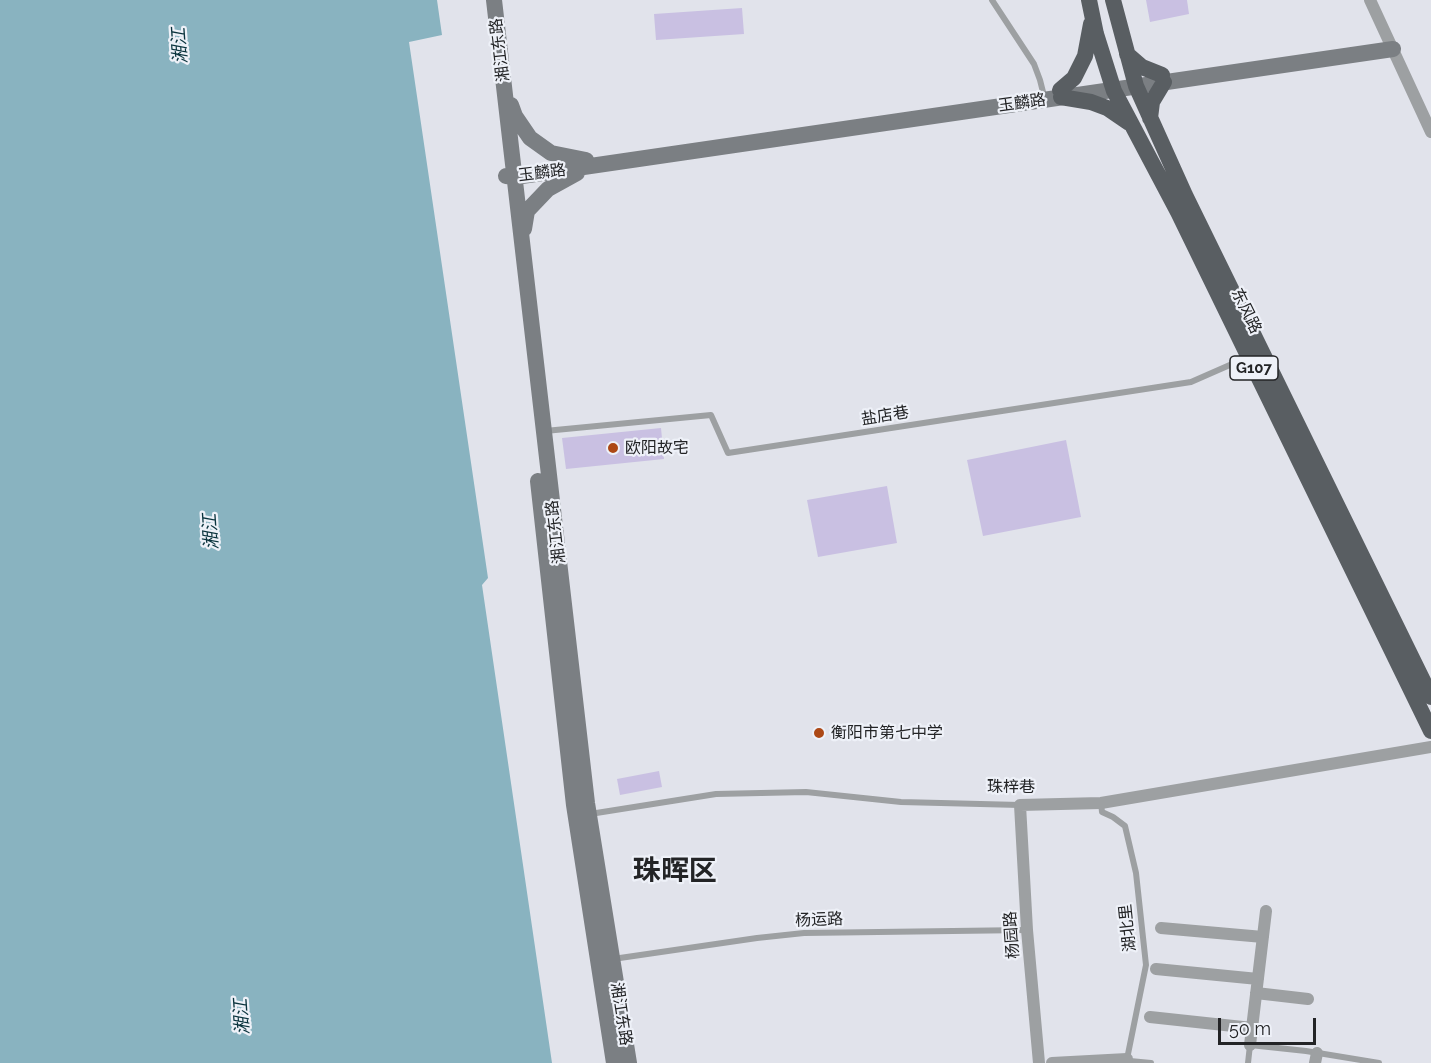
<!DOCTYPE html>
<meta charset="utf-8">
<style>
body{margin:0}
#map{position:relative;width:1431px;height:1063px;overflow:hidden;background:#e1e3eb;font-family:Raleway,sans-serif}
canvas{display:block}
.scale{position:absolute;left:1218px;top:1018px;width:98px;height:27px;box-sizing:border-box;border:3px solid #232426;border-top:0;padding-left:8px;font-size:18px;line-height:21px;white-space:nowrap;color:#232426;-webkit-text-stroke:4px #eef1f8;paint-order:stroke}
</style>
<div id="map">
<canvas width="1431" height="1063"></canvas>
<div class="scale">50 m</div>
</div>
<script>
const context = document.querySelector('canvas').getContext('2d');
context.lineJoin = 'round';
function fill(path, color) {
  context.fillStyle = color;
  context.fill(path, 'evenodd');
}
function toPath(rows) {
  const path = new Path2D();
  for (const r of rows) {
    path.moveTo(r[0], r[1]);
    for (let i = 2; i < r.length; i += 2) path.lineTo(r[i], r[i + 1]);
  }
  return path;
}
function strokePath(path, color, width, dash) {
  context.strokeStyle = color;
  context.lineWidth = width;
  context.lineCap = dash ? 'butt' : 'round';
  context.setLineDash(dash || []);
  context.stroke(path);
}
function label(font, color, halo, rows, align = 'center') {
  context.font = font + ' Raleway,"Noto Sans SC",sans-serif';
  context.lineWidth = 4.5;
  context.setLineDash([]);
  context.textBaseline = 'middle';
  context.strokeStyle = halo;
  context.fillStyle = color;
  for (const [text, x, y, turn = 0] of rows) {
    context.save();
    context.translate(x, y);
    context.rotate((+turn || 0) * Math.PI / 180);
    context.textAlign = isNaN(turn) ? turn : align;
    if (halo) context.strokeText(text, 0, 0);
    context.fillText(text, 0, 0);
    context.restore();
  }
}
const water = toPath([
 [0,0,437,0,442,35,409,42,488,578,482,585,552,1063,0,1063]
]);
const building = toPath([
 [1146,0,1187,0,1189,14,1150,22],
 [742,8,744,34,656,40,654,14],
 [661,428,664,459,566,469,562,438],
 [1066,440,1081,517,983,536,967,460],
 [887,486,897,543,818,557,807,500],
 [659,771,662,787,620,795,617,779]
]);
const service = toPath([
 [992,0,1034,64,1040,80,1043,92],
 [545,431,711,415,728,453,1191,382,1248,357],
 [1101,803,1102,812,1113,817,1125,826,1136,873,1146,965,1127,1059],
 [590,814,716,794,806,792,901,802,1020,805],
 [613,959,757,938,804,933,1027,930],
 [1130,1061,1151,1063],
 [1248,1063,1250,1045,1306,1051,1379,1063]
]);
const minor = toPath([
 [1370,0,1431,132],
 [1161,928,1263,937],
 [1156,969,1258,979],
 [1256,993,1308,999],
 [1150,1017,1252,1028],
 [1250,1045,1266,911],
 [1039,1063,1027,930,1020,805,1101,803,1431,747],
 [1052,1063,1127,1059],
 [1315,1063,1317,1053]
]);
const secondary = toPath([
 [494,0,587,803,629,1063],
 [511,105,515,116,530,138,551,153,586,160],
 [506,176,515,177,1393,49],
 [524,229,527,211,548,189,577,173],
 [538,481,574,805,614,1063]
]);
const trunk = toPath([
 [1089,0,1096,34,1114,91,1178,212,1431,731],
 [1113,0,1136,86,1185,195,1431,697],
 [1127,54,1142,67,1162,75],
 [1060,90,1074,78,1085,56,1091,24],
 [1061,97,1091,102,1107,108,1129,123],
 [1150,118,1152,102,1164,82]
]);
const markers = [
 [613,448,6,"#ac4815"],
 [819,733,6,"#ac4815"]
];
const shields = [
 [1254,368,48]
];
const shieldNames = [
 ["G107",1254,368]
];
const streetNames = [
 ["湘江东路",500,50,-97],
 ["玉麟路",1022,103,-8],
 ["玉麟路",542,173,-7],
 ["东风路",1246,311,64],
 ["盐店巷",885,416,-9],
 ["湘江东路",556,532,-97],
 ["珠梓巷",1011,787],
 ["杨运路",819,920,-2],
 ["湖北里",1128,928,-96],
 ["杨园路",1012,935,-94],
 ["湘江东路",621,1014,81]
];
const poiNames = [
 ["欧阳故宅",625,448],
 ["衡阳市第七中学",831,733]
];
const waterNames = [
 ["湘江",180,46,-94],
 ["湘江",211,532,-94],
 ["湘江",242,1017,-94]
];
const townNames = [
 ["珠晖区",675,872]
];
fill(water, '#89b3c0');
fill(building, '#c9c0e2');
strokePath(service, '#9da0a2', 6);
strokePath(minor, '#9da0a2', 12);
strokePath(secondary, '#7b7f83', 16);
strokePath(trunk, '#595e62', 16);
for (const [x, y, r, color] of markers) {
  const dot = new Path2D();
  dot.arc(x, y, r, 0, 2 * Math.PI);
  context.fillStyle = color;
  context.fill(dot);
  strokePath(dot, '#eef1f8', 2);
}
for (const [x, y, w] of shields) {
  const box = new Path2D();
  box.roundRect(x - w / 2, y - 12, w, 24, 4.5);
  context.fillStyle = '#eef1f8';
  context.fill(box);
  strokePath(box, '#232426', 1.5);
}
label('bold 15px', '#232426', null, shieldNames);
label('16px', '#232426', '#eef1f8', streetNames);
label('16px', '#232426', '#eef1f8', poiNames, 'left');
label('italic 18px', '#0a333d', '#eef1f8', waterNames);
label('bold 28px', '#232426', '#eef1f8', townNames);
</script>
